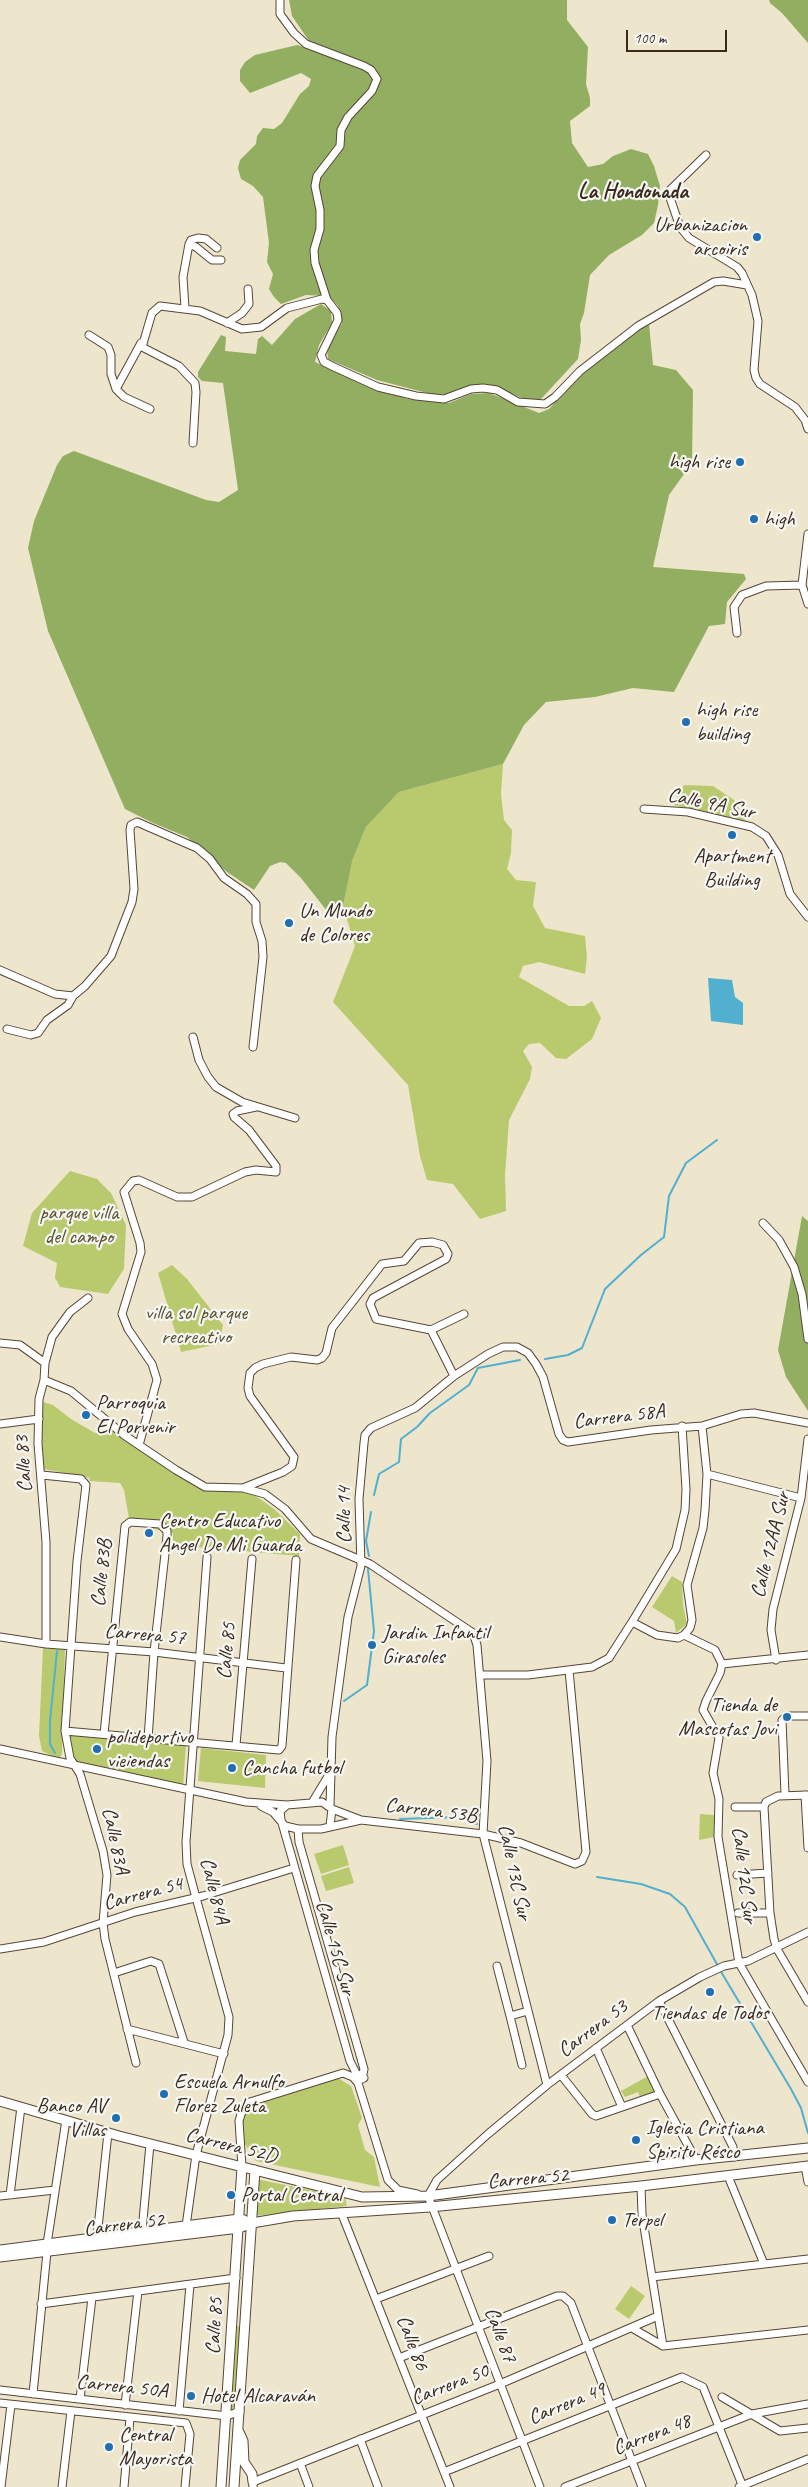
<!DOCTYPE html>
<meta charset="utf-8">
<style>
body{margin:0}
#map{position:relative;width:808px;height:2487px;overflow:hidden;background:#eee6cc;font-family:Caveat,sans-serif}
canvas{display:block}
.scale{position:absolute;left:626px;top:30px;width:101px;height:22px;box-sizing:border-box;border:2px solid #3b2a1e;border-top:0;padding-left:6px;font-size:15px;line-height:18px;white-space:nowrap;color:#3b2a1e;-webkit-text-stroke:4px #f6f6f2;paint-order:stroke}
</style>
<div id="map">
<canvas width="808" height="2487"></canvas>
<div class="scale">100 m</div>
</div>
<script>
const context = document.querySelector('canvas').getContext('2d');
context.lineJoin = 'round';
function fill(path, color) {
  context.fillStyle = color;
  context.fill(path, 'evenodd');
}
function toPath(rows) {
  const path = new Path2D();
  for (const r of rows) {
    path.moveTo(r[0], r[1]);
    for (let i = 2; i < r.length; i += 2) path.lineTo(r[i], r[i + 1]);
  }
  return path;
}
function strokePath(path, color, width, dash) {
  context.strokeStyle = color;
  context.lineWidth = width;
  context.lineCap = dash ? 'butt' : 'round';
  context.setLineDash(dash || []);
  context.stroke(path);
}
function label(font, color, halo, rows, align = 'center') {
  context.font = font + ' Caveat,sans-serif';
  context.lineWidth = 4.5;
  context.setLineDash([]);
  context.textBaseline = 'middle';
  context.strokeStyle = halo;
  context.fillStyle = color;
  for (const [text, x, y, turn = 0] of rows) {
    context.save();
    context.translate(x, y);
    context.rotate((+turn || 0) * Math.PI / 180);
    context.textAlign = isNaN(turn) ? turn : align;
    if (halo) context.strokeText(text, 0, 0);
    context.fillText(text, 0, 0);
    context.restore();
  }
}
const green = toPath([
 [503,764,501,794,504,820,512,830,511,853,507,869,516,880,536,882,533,906,545,928,585,936,587,957,585,974,539,962,523,966,519,977,569,1006,584,1006,592,1001,601,1018,592,1039,566,1059,556,1058,540,1043,529,1044,523,1051,532,1067,530,1079,509,1120,505,1175,506,1211,480,1219,453,1184,427,1180,420,1156,408,1085,333,1002,355,946,343,906,351,863,366,827,399,792],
 [684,785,713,786,734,800,746,821,673,805],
 [70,1171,97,1179,111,1193,126,1225,124,1269,108,1294,60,1287,55,1278,57,1263,23,1246,32,1213],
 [172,1265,187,1279,223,1325,219,1344,181,1352,158,1273],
 [43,1402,53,1405,71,1419,95,1433,108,1426,150,1457,205,1489,246,1489,274,1509,300,1534,299,1556,173,1545,173,1533,130,1524,124,1490,120,1483,89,1481,90,1478,44,1469,39,1439],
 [672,1576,682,1582,683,1605,687,1624,676,1633,674,1621,652,1607],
 [43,1648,65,1649,62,1754,59,1759,42,1751,39,1736],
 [71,1733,186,1745,183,1787,78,1763,68,1743],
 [201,1748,266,1755,265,1788,198,1781],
 [700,1814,714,1815,714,1837,699,1840],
 [343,1845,349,1865,321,1874,314,1854],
 [349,1867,354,1883,326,1891,321,1876],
 [650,2075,658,2091,640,2097,638,2092,625,2097,621,2091],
 [336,2077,351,2086,362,2118,358,2125,365,2150,374,2157,380,2187,256,2161,240,2137,242,2118,246,2110,254,2104],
 [256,2179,345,2197,347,2206,254,2216],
 [631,2286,645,2296,629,2319,615,2309],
 [237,2326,243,2327,237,2404,231,2410]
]);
const forest = toPath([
 [289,0,567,0,567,20,588,47,586,84,590,98,590,106,570,121,572,143,588,167,603,164,613,156,631,149,648,154,654,166,660,186,658,205,654,223,642,235,609,255,590,275,584,313,580,324,581,340,578,359,541,399,526,400,500,388,476,384,455,393,435,395,377,380,328,359,327,349,342,323,338,306,329,296,306,295,281,304,274,297,269,289,273,274,267,262,269,243,263,197,253,186,241,179,238,168,240,160,256,144,257,136,263,128,274,129,282,123,300,94,309,86,311,79,301,73,250,93,240,81,240,70,245,62,255,55,297,45,308,48,309,41,292,16],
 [769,0,808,0,808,43,782,13,770,3],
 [321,304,331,311,332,323,319,345,315,362,407,399,449,403,471,394,489,393,539,413,549,409,575,380,645,325,649,324,653,365,676,370,693,390,692,463,669,495,653,567,744,574,746,579,727,602,725,624,709,626,674,692,633,688,595,697,546,702,524,725,503,764,399,792,366,827,352,861,343,906,327,911,301,878,286,863,280,862,270,866,254,890,227,872,187,837,153,823,125,809,48,631,28,548,34,521,57,465,63,456,74,451,206,500,219,502,238,490,223,383,202,381,198,377,198,372,221,335,226,337,225,351,256,354,258,339,262,336,272,345,295,319],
 [802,1216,808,1221,808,1411,786,1377,778,1350]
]);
const water = toPath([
 [708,978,732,980,735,997,743,1003,743,1025,711,1021]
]);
const stream = toPath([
 [545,1359,568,1355,582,1348,605,1289,641,1255,664,1237,669,1196,686,1163,717,1140],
 [374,1495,379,1474,399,1462,401,1439,417,1427,430,1413,469,1385,478,1368,520,1360],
 [369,1556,366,1541,371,1512],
 [344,1701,367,1685,374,1631,368,1569],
 [55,1753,50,1744,50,1721,57,1651],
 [400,1819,457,1817,477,1824],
 [597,1877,641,1884,670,1894,685,1907,718,1966],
 [720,1970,791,2089,801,2108,808,2133]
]);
const minor = toPath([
 [280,0,280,14,294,33,306,44,364,66,371,70,377,79,372,91,348,117,341,130,340,146,317,176,315,186,320,210,320,229,314,250,315,263,327,300],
 [706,155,670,190,669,195,680,227,689,238,737,267,742,273,752,295,758,321,754,370,756,378,760,384,795,407,805,420,808,429],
 [189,244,196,247,212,260,221,260],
 [185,308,183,277,189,244,191,240,198,238,206,239,217,248],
 [227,323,242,313,249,304,248,289],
 [89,335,108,347,111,355,111,374,116,389],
 [141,343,116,389,124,397,150,409],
 [193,443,196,392,195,383,179,366,142,347,152,313,160,306,200,311,242,329,261,327,287,308,322,299,327,300,337,313,338,320,321,355,324,362,334,367,378,387,416,396,444,399,471,389,483,388,497,390,518,402,545,404,555,397,580,371,638,326,714,282,723,281,747,285],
 [808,534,802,585,808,604],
 [737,633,734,607,742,595,766,586,802,585],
 [644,809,688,812,752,827,766,836,778,855,790,894,808,917],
 [0,970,55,994,73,996,85,986,111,956,132,902,134,889,130,830,131,825,137,822,197,848,210,859,224,878,247,894,256,904,256,922,262,941,263,957,253,1047],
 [7,1029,31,1035,38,1033,47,1020,68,1005,73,996],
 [193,1037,199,1060,208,1077,216,1087,242,1102,295,1118],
 [763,1223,779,1240,794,1267,802,1294,808,1339],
 [0,1343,20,1345,45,1363],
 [454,1376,431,1330,464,1314],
 [44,1380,71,1391,124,1435,176,1470,205,1487,243,1488,265,1494,285,1509,311,1539,370,1564,473,1633,477,1645,487,1761,483,1834,547,2085],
 [0,1424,39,1419],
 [139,1445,157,1380,152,1364,128,1329,122,1314,141,1252,140,1243,124,1192,133,1181,139,1180,177,1197,192,1197,245,1172,256,1170,276,1172,276,1166,249,1130,234,1117,233,1114,237,1111,256,1107],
 [707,1474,801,1498],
 [42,1475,81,1479,86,1485,77,1561,65,1731,70,1758,80,1774,103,1851,107,1875,103,1923,105,1939,136,2063],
 [243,1488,283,1472,292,1466,294,1457,250,1396,248,1388,250,1373,255,1368,263,1364,291,1357,317,1360,322,1358,326,1353,332,1328,382,1264,404,1261,419,1243,432,1242,443,1245,448,1254,446,1259,386,1291,373,1298,370,1304,376,1319,431,1330],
 [632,1622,676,1549,685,1510,686,1489,682,1426],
 [684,1635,715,1650,722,1664,720,1673,706,1701,703,1710,719,1738,713,1773,719,1799,718,1837,739,1963,808,2082],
 [0,1637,46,1644,154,1652,286,1668],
 [46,1644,46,1542,38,1444,39,1399,44,1380,45,1363,52,1337,70,1312,88,1298],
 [776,1660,771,1630,773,1609,801,1498,808,1439],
 [722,1664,808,1655],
 [480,1675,528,1675,592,1667,609,1658,632,1622,657,1635,678,1638,684,1635,690,1628,692,1620,687,1585,703,1528,705,1510,707,1474,702,1426],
 [65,1731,279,1750,282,1746,296,1560],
 [104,1734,125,1526,130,1522,160,1524,167,1531,167,1536,154,1652,148,1739],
 [236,1745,252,1559],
 [0,1749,246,1802,287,1805],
 [785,1794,782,1720,787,1716,808,1716],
 [805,1795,808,1848],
 [313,1801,330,1773],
 [261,1806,273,1812,285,1826,298,1829,321,1829,361,1820],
 [330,1806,332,1737,348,1617,361,1566,359,1499,364,1443,365,1435,371,1428,415,1408,454,1376,488,1354,503,1347,517,1347,528,1353,536,1364,543,1377,559,1434,563,1440,568,1442,651,1430,702,1426,741,1414,754,1413,808,1423],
 [735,1807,764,1807],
 [764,1807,770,1913,774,1939,777,1949,808,2002],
 [764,1807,766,1802,778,1796,808,1795],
 [332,1809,361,1820,483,1834,521,1843,575,1864,582,1861,586,1852,569,1670],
 [281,1820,280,1811,287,1805,322,1802,332,1809,330,1826],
 [282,1823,350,2061,356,2073,364,2078],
 [298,1829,299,1842,364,2069,362,2079],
 [737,1875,768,1873],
 [738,1913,770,1913],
 [0,1949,44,1942,135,1912,203,1896,294,1868],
 [497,1966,510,2016,528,2011],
 [114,1973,151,1961,159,1964,184,2042],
 [659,2001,733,2147,734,2157],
 [510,2016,522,2065],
 [627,2025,660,2094,696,2160],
 [127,2029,224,2054],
 [596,2048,622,2107],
 [561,2075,592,2114,596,2116,660,2094],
 [805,2166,808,2182],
 [242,2167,239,2121,241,2114,250,2102,343,2073,353,2077,358,2083,388,2180,398,2190,417,2194],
 [728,2176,764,2264],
 [641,2186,642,2214,663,2346],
 [10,2195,21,2107],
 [0,2196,55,2190],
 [428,2196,437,2180,488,2134,547,2085,659,2001,700,1977,724,1966,748,1961,808,1932],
 [428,2196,540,2487],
 [341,2212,450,2487],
 [186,2226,196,2155,228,2035,229,2017,195,1894,187,1864,186,1842,207,1557],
 [142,2231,150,2144],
 [97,2237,108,2133],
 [47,2244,66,2120],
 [652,2277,808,2259],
 [376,2299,489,2256],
 [41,2304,236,2278],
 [632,2328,663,2346,808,2330],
 [399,2358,557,2296,563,2296,571,2303,642,2487],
 [0,2390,227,2416,240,2411],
 [33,2394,47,2252],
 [722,2397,780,2431,808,2428],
 [80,2399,92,2298],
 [0,2403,186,2423,190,2434,185,2487],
 [125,2405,138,2291],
 [179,2411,190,2285],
 [360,2439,378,2487],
 [300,2463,309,2487],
 [444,2472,682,2377,703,2387,743,2487],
 [1,2487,11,2405],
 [62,2487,71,2411],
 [124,2487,130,2418],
 [253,2487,253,2482,500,2384,658,2316],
 [565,2487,752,2414,808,2404],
 [739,2487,808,2459]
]);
const major = toPath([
 [0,2101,119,2136,362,2197,428,2196,696,2160,808,2148],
 [0,2250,239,2219,244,2220],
 [0,2257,239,2228,252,2223,293,2216,430,2207,641,2186,808,2166],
 [239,2432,243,2441,244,2462,252,2474,253,2482],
 [221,2487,242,2167],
 [234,2487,255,2170]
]);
const markers = [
 [757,237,5,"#1f6fb2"],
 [740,462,5,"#1f6fb2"],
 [754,519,5,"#1f6fb2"],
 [686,722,5,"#1f6fb2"],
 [732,835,5,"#1f6fb2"],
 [289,923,5,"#1f6fb2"],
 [86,1415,5,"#1f6fb2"],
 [149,1533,5,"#1f6fb2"],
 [372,1645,5,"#1f6fb2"],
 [787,1717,5,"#1f6fb2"],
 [97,1749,5,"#1f6fb2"],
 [232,1768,5,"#1f6fb2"],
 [710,1992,5,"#1f6fb2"],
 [164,2094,5,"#1f6fb2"],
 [116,2118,5,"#1f6fb2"],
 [636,2140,5,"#1f6fb2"],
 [231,2195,5,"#1f6fb2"],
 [612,2220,5,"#1f6fb2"],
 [191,2396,5,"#1f6fb2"],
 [109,2447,5,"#1f6fb2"]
];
const poiNames = [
 ["Urbanizacion",747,225,"right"],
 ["arcoiris",747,249,"right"],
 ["high rise",730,462,"right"],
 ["high",764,519],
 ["high rise",696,710],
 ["building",696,734],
 ["Apartment",732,856,"center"],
 ["Building",732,880,"center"],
 ["Un Mundo",299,911],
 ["de Colores",299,935],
 ["Parroquia",96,1403],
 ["El Porvenir",96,1427],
 ["Centro Educativo",159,1521],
 ["Angel De Mi Guarda",159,1545],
 ["Jardin Infantil",382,1633],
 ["Girasoles",382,1657],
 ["Tienda de",777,1705,"right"],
 ["Mascotas Jovi",777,1729,"right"],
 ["polideportivo",107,1737],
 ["vieiendas",107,1761],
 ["Cancha futbol",242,1768],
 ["Tiendas de Todos",710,2013,"center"],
 ["Escuela Arnulfo",174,2082],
 ["Florez Zuleta",174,2106],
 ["Banco AV",106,2106,"right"],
 ["Villas",106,2130,"right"],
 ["Iglesia Cristiana",646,2128],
 ["Spiritu Résco",646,2152],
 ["Portal Central",241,2195],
 ["Terpel",622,2220],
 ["Hotel Alcaraván",201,2396],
 ["Central",119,2435],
 ["Mayorista",119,2459]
];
const streetNames = [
 ["Calle 9A Sur",711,804,12],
 ["Carrera 58A",619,1417,-7],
 ["Calle 83",24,1464,-94],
 ["Calle 14",344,1515,-90],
 ["Calle 12AA Sur",771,1545,-76],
 ["Calle 83B",102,1573,-84],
 ["Carrera 57",145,1635,5],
 ["Calle 85",227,1651,-85],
 ["Carrera 53B",431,1811,7],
 ["Calle 83A",115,1841,78],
 ["Calle 13C Sur",514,1872,78],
 ["Calle 12C Sur",744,1875,83],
 ["Calle 84A",214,1891,76],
 ["Carrera 54",143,1894,-15],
 ["Calle 15C Sur",335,1948,74],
 ["Carrera 53",593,2029,-37],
 ["Carrera 52D",231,2146,14],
 ["Carrera 52",528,2179,-5],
 ["Carrera 52",124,2225,-7],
 ["Calle 85",215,2326,-87],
 ["Calle 87",500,2335,69],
 ["Calle 86",412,2343,69],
 ["Carrera 50",450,2385,-21],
 ["Carrera 50A",122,2387,6],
 ["Carrera 49",567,2404,-22],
 ["Carrera 48",652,2435,-21]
];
const parkNames = [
 ["parque villa",79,1213],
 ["del campo",79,1237],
 ["villa sol parque",196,1313],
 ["recreativo",196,1337]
];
const neighbourhoodNames = [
 ["La Hondonada",633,192]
];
fill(green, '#b8ca6d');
fill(forest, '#92ae60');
fill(water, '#51afcf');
strokePath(stream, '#51afcf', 2);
strokePath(minor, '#564638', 9);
strokePath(major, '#564638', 11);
strokePath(minor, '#fff', 7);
strokePath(major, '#fff', 9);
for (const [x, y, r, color] of markers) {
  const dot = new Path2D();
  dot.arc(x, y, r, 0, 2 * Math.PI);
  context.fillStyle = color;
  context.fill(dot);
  strokePath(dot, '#f6f6f2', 2);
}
label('21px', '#3b2a1e', '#f6f6f2', poiNames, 'left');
label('21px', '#3b2a1e', '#f6f6f2', streetNames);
label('21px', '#5a5232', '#f6f6f2', parkNames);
label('bold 22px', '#3b2a1e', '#f6f6f2', neighbourhoodNames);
</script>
